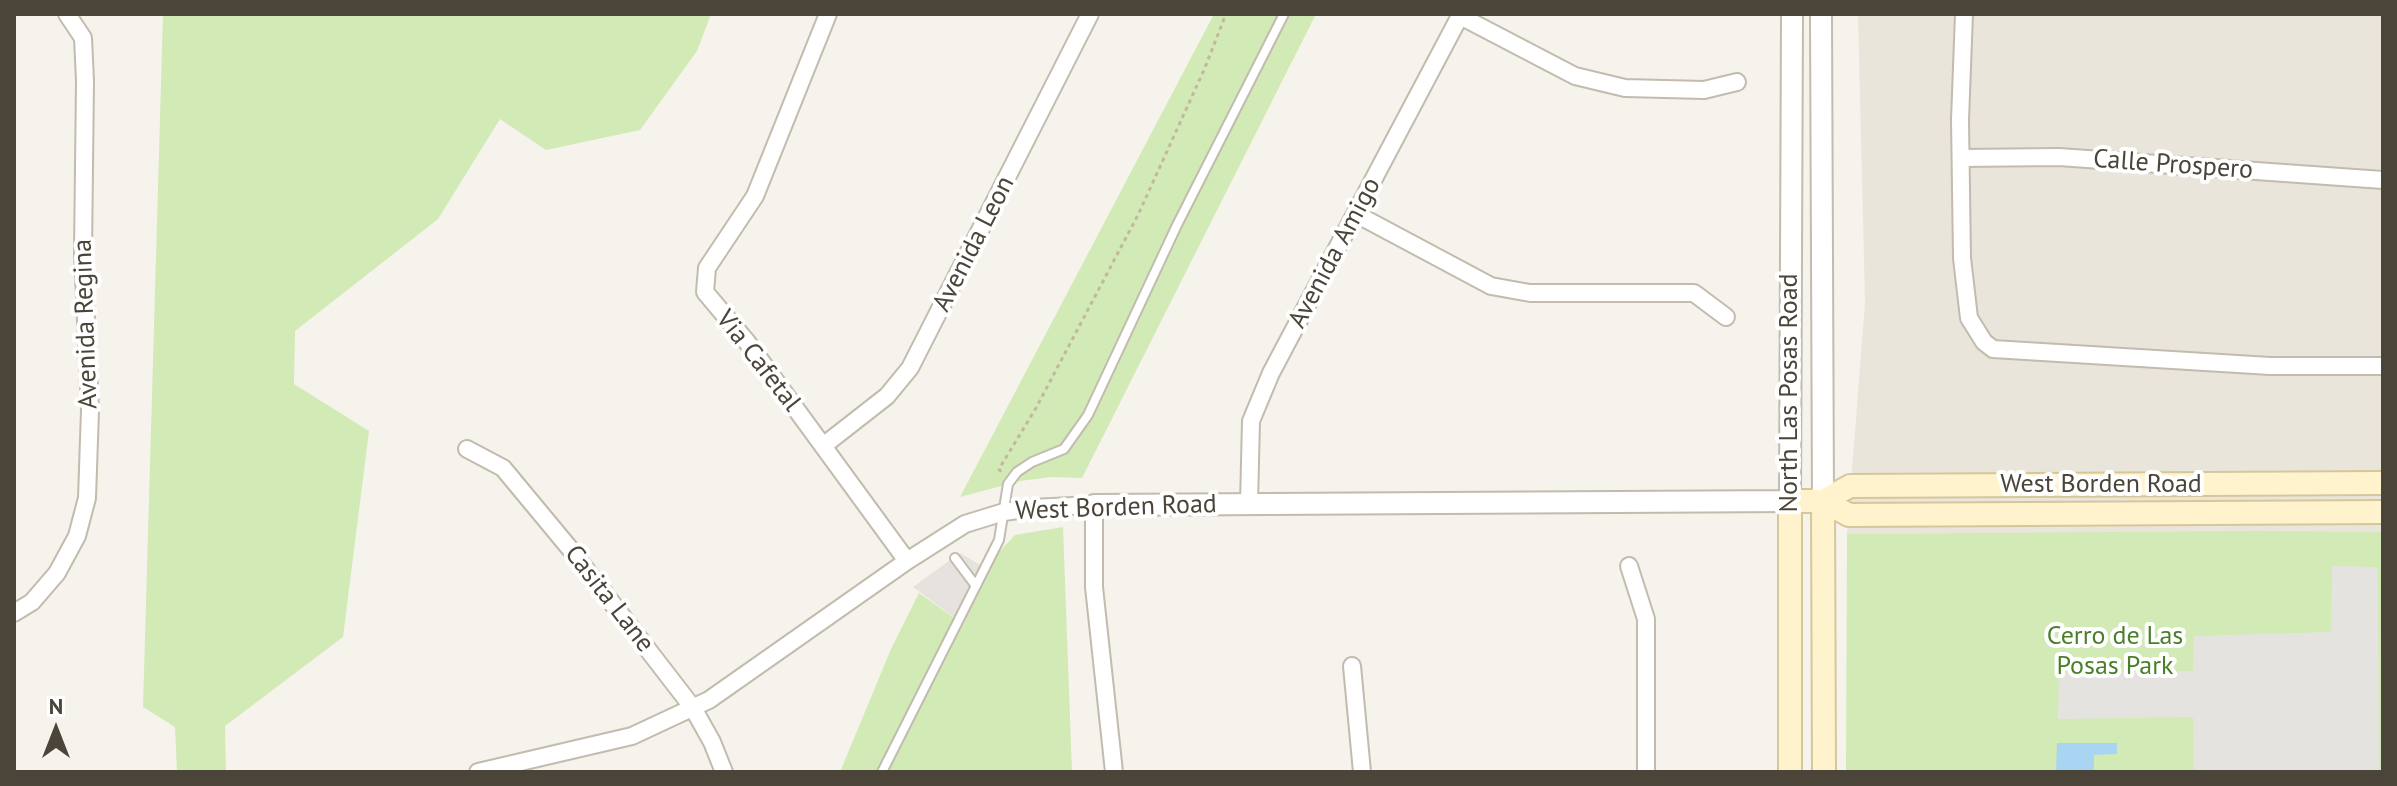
<!DOCTYPE html>
<style>
body{margin:0}
#map{position:relative;width:2397px;height:786px;overflow:hidden;background:#f6f3ec;font-family:"PT Sans",sans-serif}
canvas{display:block}
.frame{position:absolute;inset:0;border:16px solid #4b4439;pointer-events:none}
.north{position:absolute;left:16px;top:690px;width:80px;height:80px;-webkit-text-stroke:6px #fff;paint-order:stroke;rotate:0deg;font-size:22px;font-weight:700;line-height:32px;text-align:center;color:#4b4439}
.north::after{content:'';display:block;margin:auto;width:28px;height:36px;background:#4b4439;clip-path:polygon(50% 0,100% 100%,50% 72%,0 100%)}
</style>
<div id="map">
<canvas width="2397" height="786"></canvas>
<div class="frame"></div>
<div class="north">N</div>
</div>
<script>
const context = document.querySelector('canvas').getContext('2d');
context.lineJoin = 'round';
function fill(path, color) {
  context.fillStyle = color;
  context.fill(path, 'evenodd');
}
function toPath(rows) {
  const path = new Path2D();
  for (const r of rows) {
    path.moveTo(r[0], r[1]);
    for (let i = 2; i < r.length; i += 2) path.lineTo(r[i], r[i + 1]);
  }
  return path;
}
function strokePath(path, color, width, dash) {
  context.strokeStyle = color;
  context.lineWidth = width;
  context.lineCap = dash ? 'butt' : 'round';
  context.setLineDash(dash || []);
  context.stroke(path);
}
function label(font, color, halo, rows, align = 'center') {
  context.font = font + ' "PT Sans",sans-serif';
  context.lineWidth = 8;
  context.setLineDash([]);
  context.textBaseline = 'middle';
  context.strokeStyle = halo;
  context.fillStyle = color;
  for (const [text, x, y, turn = 0] of rows) {
    context.save();
    context.translate(x, y);
    context.rotate((+turn || 0) * Math.PI / 180);
    context.textAlign = isNaN(turn) ? turn : align;
    if (halo) context.strokeText(text, 0, 0);
    context.fillText(text, 0, 0);
    context.restore();
  }
}
const residential = toPath([
 [1858,14,2383,14,2383,532,1847,534,1865,303]
]);
const industrial = toPath([
 [960,553,992,572,964,625,913,587]
]);
const green = toPath([
 [163,14,711,14,697,51,640,130,546,150,500,119,438,219,295,331,294,384,369,431,343,637,225,726,226,772,177,772,175,727,143,707],
 [1214,14,1316,14,1082,478,1051,477,1020,481,960,497],
 [1063,527,1072,772,840,772,891,649,919,593,964,625,987,565,1015,535],
 [2253,531,2383,532,2383,772,1846,772,1847,534]
]);
const parking = toPath([
 [2332,566,2378,567,2379,772,2194,772,2193,717,2058,719,2059,673,2193,671,2194,636,2331,632]
]);
const water = toPath([
 [2057,743,2117,743,2117,754,2094,755,2094,772,2056,772]
]);
const path = toPath([
 [1001,472,999,469,1036,408,1138,215,1204,70,1226,14]
]);
const service = toPath([
 [955,558,976,586],
 [882,772,999,540,1008,484,1017,472,1032,462,1064,449,1088,415,1177,225,1284,14]
]);
const minor = toPath([
 [828,14,755,196,707,268,705,292,747,342,907,561],
 [1964,14,1960,120,1962,258,1969,318,1984,342,1993,349,2270,366,2383,366],
 [1460,16,1575,76,1625,88,1704,90,1737,82],
 [1962,158,2059,157,2383,180],
 [1356,214,1491,286,1530,293,1694,293,1726,317],
 [823,446,887,396,910,368,1090,14],
 [467,449,503,468,571,550,693,708,712,742,724,772],
 [1249,504,1251,421,1271,373,1461,14],
 [1629,566,1646,619,1646,772],
 [14,613,32,602,57,573,77,536,87,498,90,410,83,253,85,81,83,38,67,14],
 [1352,666,1362,772],
 [478,772,632,736,709,700,907,561,965,524,1004,512,1031,508,1094,505,1094,587,1114,772]
]);
const tertiary = toPath([
 [1821,14,1823,501],
 [1094,505,1790,501,1792,14]
]);
const secondary = toPath([
 [1823,501,1850,486,2383,483],
 [1823,501,1824,772],
 [1790,772,1790,501,1823,501,1849,515,2383,512]
]);
const streetNames = [
 ["Calle Prospero",2173,165,4],
 ["Avenida Leon",974,244,-63],
 ["Avenida Amigo",1335,253,-62],
 ["Avenida Regina",86,324,-92],
 ["Via Cafetal",758,361,52],
 ["North Las Posas Road",1790,393,-90],
 ["West Borden Road",2101,485],
 ["West Borden Road",1116,508,-2],
 ["Casita Lane",609,599,52]
];
const parkNames = [
 ["Cerro de Las",2115,637],
 ["Posas Park",2115,667]
];
fill(residential, '#eae5da');
fill(industrial, '#e6e2dd');
fill(green, '#d2eab5');
fill(parking, '#e5e3e0');
fill(water, '#a9d4f2');
strokePath(service, '#c2bbae', 12);
strokePath(minor, '#c2bbae', 20);
strokePath(tertiary, '#c2bbae', 24);
strokePath(secondary, '#d6c79b', 26);
strokePath(path, '#c4b79f', 3, [4, 4]);
strokePath(service, '#fff', 8);
strokePath(minor, '#fff', 16);
strokePath(tertiary, '#fff', 20);
strokePath(secondary, '#fff3cd', 22);
label('26px', '#4b4439', '#fff', streetNames);
label('26px', '#4a7f2a', '#fff', parkNames);
</script>
